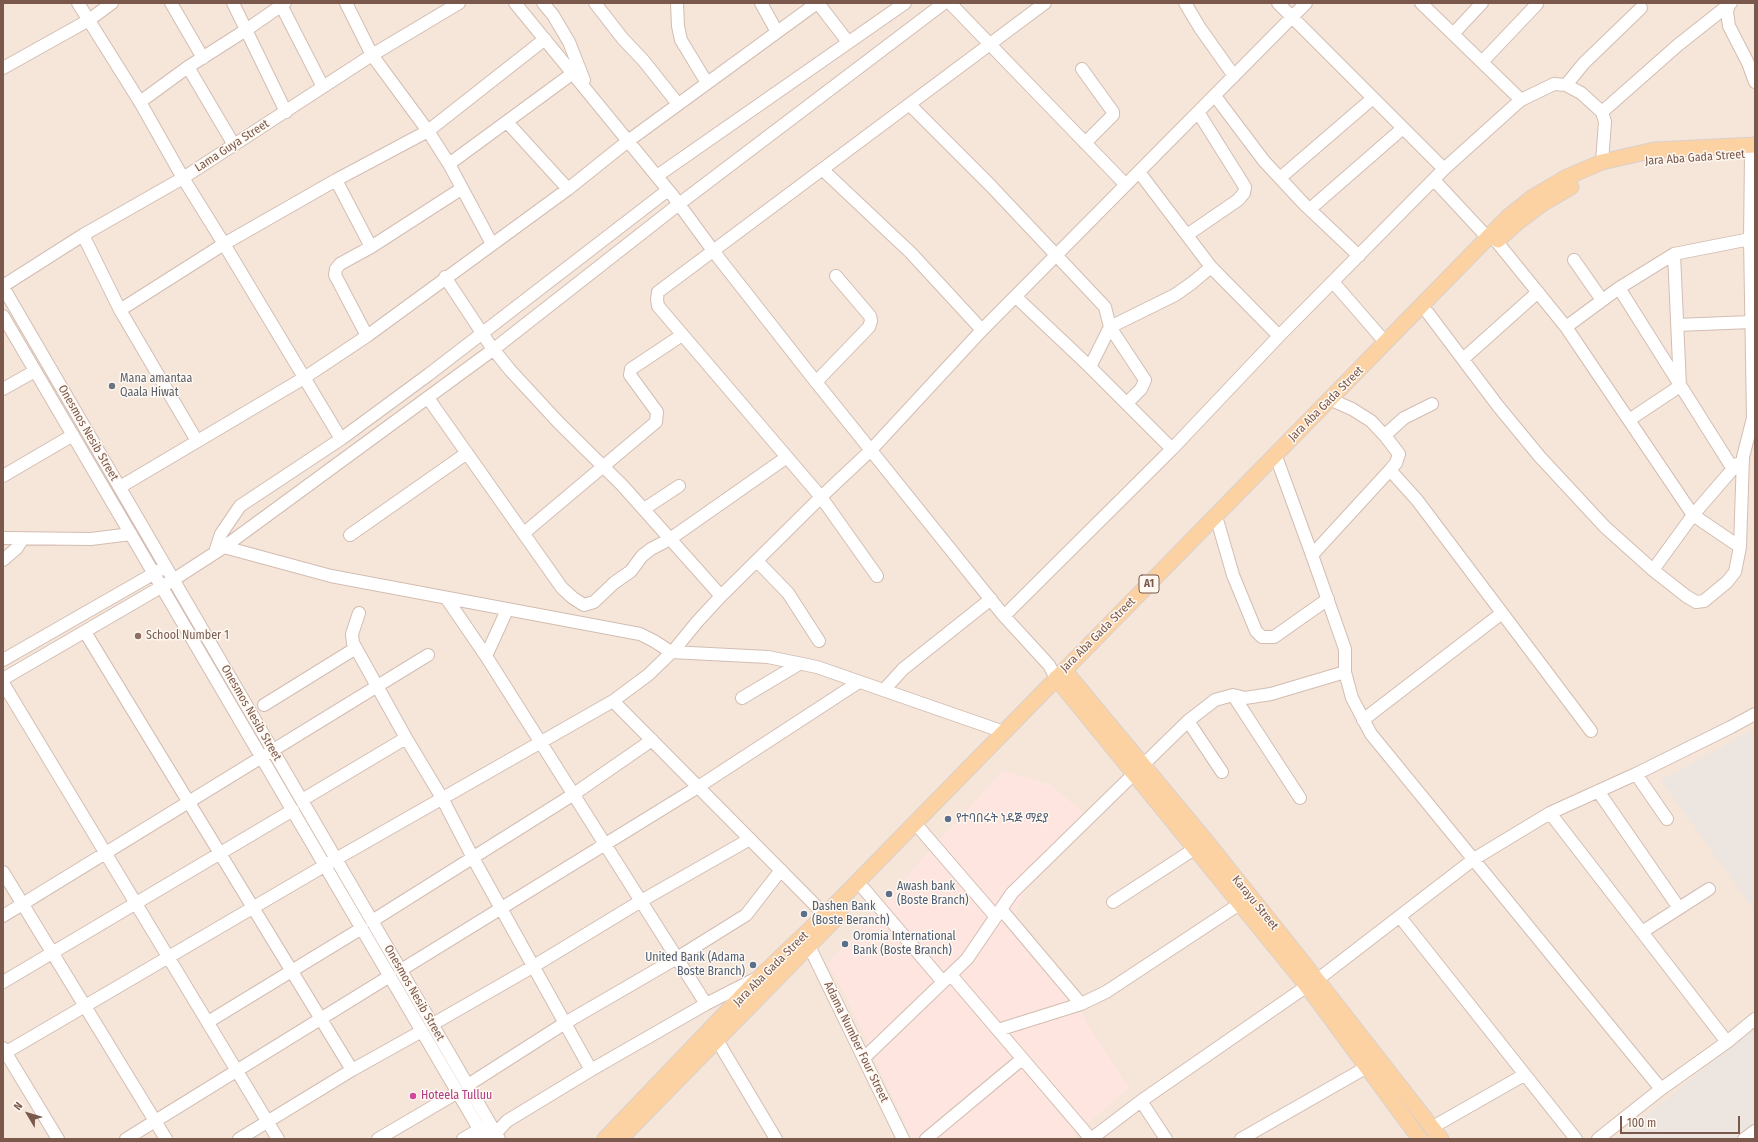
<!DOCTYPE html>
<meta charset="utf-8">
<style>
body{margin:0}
#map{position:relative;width:1758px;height:1142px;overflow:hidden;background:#fdf4eb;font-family:"Fira Sans Condensed",sans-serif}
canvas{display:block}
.frame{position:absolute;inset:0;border:4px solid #7a584c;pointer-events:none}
.north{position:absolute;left:8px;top:1094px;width:40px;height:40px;-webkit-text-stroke:3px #fff9f2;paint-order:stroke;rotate:308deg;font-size:11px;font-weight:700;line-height:16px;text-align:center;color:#7a584c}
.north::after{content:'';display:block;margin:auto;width:14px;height:18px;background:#7a584c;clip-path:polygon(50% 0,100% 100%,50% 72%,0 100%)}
.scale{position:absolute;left:1620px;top:1116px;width:120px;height:18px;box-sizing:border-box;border:2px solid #7a584c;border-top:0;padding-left:5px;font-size:12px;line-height:14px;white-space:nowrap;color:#7a584c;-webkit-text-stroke:3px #fff9f2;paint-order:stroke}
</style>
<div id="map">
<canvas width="1758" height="1142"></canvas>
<div class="frame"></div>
<div class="north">N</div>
<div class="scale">100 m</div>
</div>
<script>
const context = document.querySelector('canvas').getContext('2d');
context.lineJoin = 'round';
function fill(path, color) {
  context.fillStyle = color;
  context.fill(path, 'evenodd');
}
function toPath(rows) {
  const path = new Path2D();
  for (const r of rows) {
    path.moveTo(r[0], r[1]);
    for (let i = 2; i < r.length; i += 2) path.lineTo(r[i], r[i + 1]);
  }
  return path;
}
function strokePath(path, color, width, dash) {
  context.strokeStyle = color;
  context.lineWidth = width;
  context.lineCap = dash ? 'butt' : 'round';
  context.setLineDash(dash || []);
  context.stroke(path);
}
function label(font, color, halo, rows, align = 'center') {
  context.font = font + ' "Fira Sans Condensed","Noto Sans Ethiopic",sans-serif';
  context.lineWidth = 3;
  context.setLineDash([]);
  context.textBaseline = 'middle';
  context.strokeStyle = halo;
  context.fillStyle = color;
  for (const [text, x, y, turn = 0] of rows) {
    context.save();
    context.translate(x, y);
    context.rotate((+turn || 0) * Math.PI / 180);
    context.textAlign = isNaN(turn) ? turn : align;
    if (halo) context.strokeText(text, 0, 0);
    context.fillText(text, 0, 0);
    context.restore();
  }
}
const residential = toPath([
 [3,3,1755,3,1755,1139,3,1139]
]);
const commercial = toPath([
 [1003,770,1051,785,1089,817,1023,895,1012,922,1052,965,1096,1037,1129,1088,1070,1139,912,1139,843,990,827,964]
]);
const industrial = toPath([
 [1755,729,1755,911,1661,780],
 [1755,1028,1755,1139,1617,1139]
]);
const minor = toPath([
 [78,3,140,102,183,178,224,244,341,439],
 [171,3,203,58],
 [233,3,286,112],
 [280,3,323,87],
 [346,3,372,55,428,131,449,164,492,244],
 [515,3,673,196,714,252,816,382,1004,616,1049,665,1056,678],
 [543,3,553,15,569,42,584,80],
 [595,3,623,39,643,60,678,104],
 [677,3,678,26,681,40,707,83],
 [761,3,777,32],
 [818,3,848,42],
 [950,3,1126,185],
 [1185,3,1200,28,1234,76],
 [1278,3,1444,169],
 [1421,3,1521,100],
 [1729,4,1727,12,1729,26,1748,63,1755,82],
 [1453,34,1482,3],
 [1482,62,1537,4],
 [188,67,234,145],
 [3,68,89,20,112,3],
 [1082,69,1113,112,1113,115,1085,143],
 [1566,85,1584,63,1641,8],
 [1215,96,1264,161,1304,204,1359,256],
 [140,102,188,67,246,30,285,3],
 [910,105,991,186,1105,307,1110,327,1090,367],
 [1602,112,1678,45,1731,3],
 [507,122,568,189],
 [449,164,573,73],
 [823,170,911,253,982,330],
 [1139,172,1211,267,1279,336],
 [657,176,905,3],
 [1280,178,1373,98],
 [336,180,371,247],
 [1434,180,1487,237],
 [1310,209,1403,128],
 [83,235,120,310,197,441],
 [1187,235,1238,200,1244,193,1245,187,1240,179,1198,112],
 [1497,242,1566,327,1693,515,1740,547],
 [1574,260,1602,300],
 [445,277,490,345,510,370,559,423,622,485,721,596],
 [1333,282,1386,343],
 [3,286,83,235,183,178,372,55,459,3],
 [3,287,499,1139],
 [1619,288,1733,469],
 [1016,297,1090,367,1172,449],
 [120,310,224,244,336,180,428,131,545,39],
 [1428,313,1498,406,1540,457,1605,527,1653,570,1686,596,1696,602,1704,601,1727,582,1735,572,1740,547,1743,457,1753,418,1750,239,1751,153],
 [3,316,485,1139],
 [1677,325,1751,322],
 [1110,327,1175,295,1192,283,1211,267],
 [1110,327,1145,380,1141,389,1127,403],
 [1566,327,1619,288,1674,254,1750,239],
 [367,336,335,275,336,269,340,264,371,247,461,189],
 [1463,359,1538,292],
 [816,382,869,327,871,321,870,316,836,276],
 [3,389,35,371],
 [428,398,562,588,573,598,584,605,594,602,614,583,631,571,642,556,651,549,670,539,787,457],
 [1629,420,1680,386,1674,254],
 [1385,435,1404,418,1432,404],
 [1278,462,1312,555,1345,649,1345,672,1352,698,1371,734,1661,1089],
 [1390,470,1417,500,1591,731],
 [3,476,73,435],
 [120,487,304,378,367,336,568,189,628,141,817,3],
 [644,509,679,486],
 [1218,523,1233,575,1256,631,1262,637,1274,637,1328,599],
 [524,533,656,422,657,412,630,375,631,369,682,335],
 [350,535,467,453],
 [3,538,91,539,131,534],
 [224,547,331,576,640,634,654,641,671,652,768,657,817,667,1004,732],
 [215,552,221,534,240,506,341,439,428,375,668,190],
 [1312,555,1390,470,1396,463,1399,454,1386,437,1371,421,1352,409,1336,402],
 [3,560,17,548,23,538],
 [757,561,788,593,819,641],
 [1653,570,1693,515,1737,464],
 [877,576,821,497,658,306,657,299,658,292,1045,3],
 [447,599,486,656,706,1004],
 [359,613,352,634,353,643,406,738,442,798,473,858,591,1070],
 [1004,616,1172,449,1279,336,1444,169,1514,106,1521,100,1554,84,1566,85,1581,93,1602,112,1605,122,1602,162],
 [85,632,352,1070],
 [486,656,507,610],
 [3,660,160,570],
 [3,679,173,580,224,547,494,349,679,204,944,3],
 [3,683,278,1139],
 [884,690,903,669,991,599],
 [1233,695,1300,798],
 [742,698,799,664],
 [613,701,825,915],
 [264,705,356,648],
 [1363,720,1502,613],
 [1188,721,1222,772],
 [1636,774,1667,819],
 [1598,791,1679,908],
 [302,800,406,738],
 [1550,813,1727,1042],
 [921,830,996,917],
 [3,872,166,1139],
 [864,889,943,982],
 [1113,902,1202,844],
 [1001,909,1081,1004],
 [3,916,428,655],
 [1400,917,1576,1139],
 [372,921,574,794,652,740],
 [1642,932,1709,889],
 [809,946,903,1139],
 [401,970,698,787,859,682],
 [951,975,1091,1139],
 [1317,980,1474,859,1550,813,1636,774,1731,727,1755,714],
 [3,982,293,810],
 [208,1022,362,928],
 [433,1024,534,966,641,901,750,839],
 [998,1030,1081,1004,1106,992,1241,903],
 [717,1040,776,1139],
 [3,1048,58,1139],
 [3,1054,336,859,613,701,648,675,675,649,697,622,721,596,821,497,871,450,982,330,1306,3],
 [864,1058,967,959,1012,893,1188,721,1215,700,1233,695,1245,698,1271,694,1345,672],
 [468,1085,565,1023,677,958,746,915,781,870],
 [1141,1101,1166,1139],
 [1431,1128,1524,1075],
 [490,1137,496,1133,507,1121,591,1070,706,1004,755,979],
 [126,1139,390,976],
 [239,1139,352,1070,422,1031],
 [378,1139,458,1092],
 [463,1139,487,1125],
 [926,1139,1022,1059],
 [1091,1139,1141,1101,1307,986],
 [1241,1139,1374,1063],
 [1598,1139,1661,1089,1727,1042,1755,1019],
 [1744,1139,1755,1131]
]);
const major = toPath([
 [1498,240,1518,222,1542,204,1571,187],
 [1064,670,1206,841,1317,980,1441,1139],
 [1056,678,1307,986,1420,1139],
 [605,1139,763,974,825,915,1508,217,1533,197,1567,177,1602,162,1654,150,1755,145],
 [620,1139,840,914]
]);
const markers = [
 [112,386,4,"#6b7280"],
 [138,636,4,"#8d6e63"],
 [948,819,4,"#5c6f8a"],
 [889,894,4,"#5c6f8a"],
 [804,914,4,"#5c6f8a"],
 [845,944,4,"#5c6f8a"],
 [753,965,4,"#5c6f8a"],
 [413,1096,4,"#d1479c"]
];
const shields = [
 [1149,584,20]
];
const shieldNames = [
 ["A1",1149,584]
];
const streetNames = [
 ["Lama Guya Street",232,146,-33],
 ["Jara Aba Gada Street",1695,158,-4],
 ["Jara Aba Gada Street",1326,404,-45],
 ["Onesmos Nesib Street",88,433,60],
 ["Jara Aba Gada Street",1098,635,-45],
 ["Onesmos Nesib Street",251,713,60],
 ["Karayu Street",1255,903,51],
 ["Jara Aba Gada Street",771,969,-45],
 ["Onesmos Nesib Street",414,993,60],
 ["Adama Number Four Street",856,1042,64]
];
const worshipNames = [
 ["Mana amantaa",120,379],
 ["Qaala Hiwat",120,393]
];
const educationNames = [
 ["School Number 1",146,636]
];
const serviceNames = [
 ["የተባበሩት ነዳጅ ማደያ",956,819],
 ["Awash bank",897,887],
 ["(Boste Branch)",897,901],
 ["Dashen Bank",812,907],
 ["(Boste Beranch)",812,921],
 ["Oromia International",853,937],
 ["Bank (Boste Branch)",853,951],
 ["United Bank (Adama",745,958,"right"],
 ["Boste Branch)",745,972,"right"]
];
const hotelNames = [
 ["Hoteela Tulluu",421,1096]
];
fill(residential, '#f5e6d9');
fill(commercial, '#fee5df');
fill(industrial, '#ede5e0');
strokePath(minor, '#d3bdb2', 14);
strokePath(major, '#dad0cd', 17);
strokePath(minor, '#fff', 12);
strokePath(major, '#fdd2a2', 15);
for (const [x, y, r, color] of markers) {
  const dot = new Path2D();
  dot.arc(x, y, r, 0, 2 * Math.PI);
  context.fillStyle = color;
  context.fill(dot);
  strokePath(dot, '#fff9f2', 1.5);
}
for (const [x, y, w] of shields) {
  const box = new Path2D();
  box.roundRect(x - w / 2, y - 9, w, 18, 3);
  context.fillStyle = '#fff9f2';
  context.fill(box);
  strokePath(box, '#7a584c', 1);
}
label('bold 11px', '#7a584c', null, shieldNames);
label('12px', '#7a584c', '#fff9f2', streetNames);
label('12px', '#5b616d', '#fff9f2', worshipNames, 'left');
label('12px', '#785e54', '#fff9f2', educationNames, 'left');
label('12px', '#4e5e75', '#fff9f2', serviceNames, 'left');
label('12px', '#b23c85', '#fff9f2', hotelNames, 'left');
</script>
